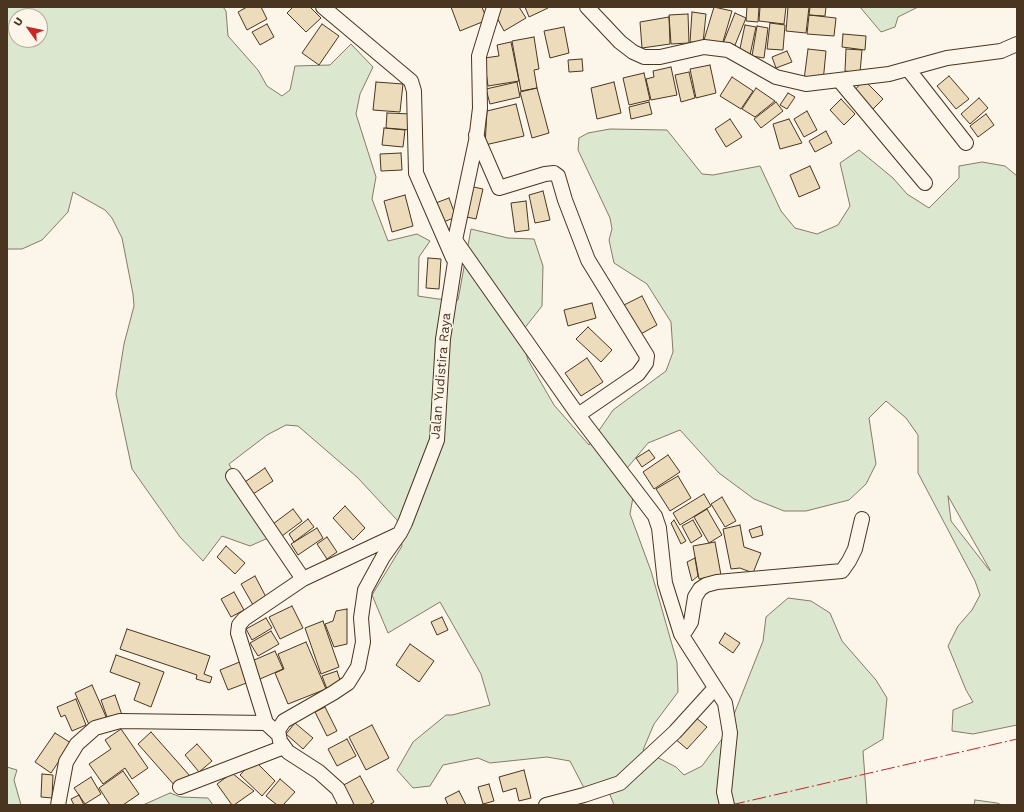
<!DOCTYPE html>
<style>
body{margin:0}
#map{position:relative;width:1024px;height:812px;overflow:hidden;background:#fbf6e9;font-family:"Work Sans",sans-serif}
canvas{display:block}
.frame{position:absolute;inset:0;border:8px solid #4a3520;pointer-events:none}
.north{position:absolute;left:8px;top:8px;width:40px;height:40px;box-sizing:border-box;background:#fbf6e9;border:1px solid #b4a999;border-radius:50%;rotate:303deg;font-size:11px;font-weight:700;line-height:16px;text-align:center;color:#4a3520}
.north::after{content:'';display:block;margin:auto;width:14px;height:18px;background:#c62828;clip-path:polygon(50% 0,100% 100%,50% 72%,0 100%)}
</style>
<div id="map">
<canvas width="1024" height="812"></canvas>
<div class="frame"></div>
<div class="north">U</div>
</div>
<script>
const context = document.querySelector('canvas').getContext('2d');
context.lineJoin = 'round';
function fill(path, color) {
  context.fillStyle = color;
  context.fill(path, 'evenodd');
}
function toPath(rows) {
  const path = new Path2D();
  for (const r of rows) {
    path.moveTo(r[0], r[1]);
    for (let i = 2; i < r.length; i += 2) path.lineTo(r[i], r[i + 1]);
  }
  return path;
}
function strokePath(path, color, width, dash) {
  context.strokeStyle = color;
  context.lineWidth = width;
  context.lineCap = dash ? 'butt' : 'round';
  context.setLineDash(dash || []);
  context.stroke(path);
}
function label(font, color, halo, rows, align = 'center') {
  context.font = font + ' "Work Sans",sans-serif';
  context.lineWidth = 3;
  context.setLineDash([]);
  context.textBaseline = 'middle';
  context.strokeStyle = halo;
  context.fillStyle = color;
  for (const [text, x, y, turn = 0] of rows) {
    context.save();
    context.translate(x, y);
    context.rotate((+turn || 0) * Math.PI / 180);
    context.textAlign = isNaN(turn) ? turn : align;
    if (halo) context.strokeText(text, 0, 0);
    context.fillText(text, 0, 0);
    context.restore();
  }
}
const green = toPath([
 [7,7,223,7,226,11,228,36,258,70,267,86,282,96,290,90,295,66,330,65,351,44,373,67,360,94,356,114,376,177,372,199,388,241,417,234,430,241,419,257,418,296,438,299,458,300,471,229,508,238,534,239,543,266,542,306,520,334,528,360,554,405,589,445,613,410,666,371,673,352,671,322,647,284,614,263,609,240,612,229,610,218,578,150,579,138,588,133,610,129,667,130,702,174,713,175,760,166,781,211,795,228,817,234,838,225,850,206,840,163,859,150,893,178,907,194,929,208,959,178,959,166,982,162,1005,166,1017,176,1017,725,973,734,952,731,953,710,973,702,966,690,948,646,958,626,972,610,980,595,975,581,918,473,918,435,906,418,886,401,869,418,876,464,866,484,849,500,806,511,784,511,754,499,719,473,680,430,648,443,618,479,633,497,630,514,651,571,677,662,678,692,654,724,643,750,676,767,684,775,702,766,727,732,763,641,766,617,788,598,811,601,830,613,842,641,876,680,887,698,883,739,863,751,867,805,614,805,605,782,585,790,570,761,547,757,490,763,478,758,443,765,430,786,413,788,397,770,413,742,446,715,452,715,490,705,481,674,440,602,388,633,372,595,402,546,397,520,357,477,298,426,286,425,267,435,229,464,268,538,250,546,222,536,203,561,180,537,132,469,116,394,124,344,134,306,133,294,122,238,112,218,105,210,73,192,68,212,42,240,22,249,7,249,7,7],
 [16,16,40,16,40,40,16,40,16,16],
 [948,496,990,570,990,571,951,521,948,496],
 [860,7,918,7,898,17,895,27,881,32,860,7],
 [7,767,17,770,14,780,21,805,7,805,7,767],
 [170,793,181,797,208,798,213,805,143,805,170,793],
 [975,800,997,803,1002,805,974,805,975,800]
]);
const building = toPath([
 [247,7,261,7,267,19,247,30,238,12,247,7],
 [293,7,310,7,321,18,306,32,287,13,293,7],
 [451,7,482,7,487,20,460,31,451,7],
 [498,7,519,7,526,18,504,31,494,12,498,7],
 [525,7,547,7,548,8,529,17,525,7],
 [714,7,732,11,722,45,704,40,714,7],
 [747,7,759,7,758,22,746,21,747,7],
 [760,7,786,7,784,24,759,21,760,7],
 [788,7,809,7,806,33,786,31,788,7],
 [810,7,826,7,825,16,809,15,810,7],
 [692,12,706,14,703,43,690,42,692,12],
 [735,13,746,18,733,50,722,46,735,13],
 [688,14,689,43,671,44,669,15,688,14],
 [809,15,836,18,834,36,807,34,809,15],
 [669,17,670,44,642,48,640,22,669,17],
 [770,23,785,25,783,50,767,49,770,23],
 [267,24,274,37,260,45,252,32,267,24],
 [322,24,339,36,319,65,302,53,322,24],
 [745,25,756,27,750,55,739,53,745,25],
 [757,26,768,28,764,58,752,56,757,26],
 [564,27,569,53,550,58,544,31,564,27],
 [843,34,866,36,865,50,842,47,843,34],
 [534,37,539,69,534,70,537,88,521,91,512,41,534,37],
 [511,42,519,81,488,86,484,58,499,56,497,45,511,42],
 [808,49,826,51,823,82,804,80,808,49],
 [846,49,862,50,860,73,845,71,846,49],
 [787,51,792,62,776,68,772,57,787,51],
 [582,59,583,71,569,72,568,60,582,59],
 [710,65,716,93,696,98,690,69,710,65],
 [671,67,677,95,651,100,646,79,654,77,653,71,671,67],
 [689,72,695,98,681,102,675,75,689,72],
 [644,73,650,100,629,105,623,78,644,73],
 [949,76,969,99,956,109,937,86,949,76],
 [732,77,753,91,741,109,720,96,732,77],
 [864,80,883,99,872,110,853,92,864,80],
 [376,82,403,84,400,112,373,110,376,82],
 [517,82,520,97,490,104,486,89,517,82],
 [614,82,621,113,597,119,591,88,614,82],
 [537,88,549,133,532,138,520,92,537,88],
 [756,88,775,101,755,117,742,109,756,88],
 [788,93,795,97,787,109,780,105,788,93],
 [979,98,988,108,970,124,961,114,979,98],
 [841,99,855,114,844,125,830,110,841,99],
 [649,102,652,114,631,119,629,107,649,102],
 [776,102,783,111,761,128,754,119,776,102],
 [516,104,524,136,485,145,487,111,516,104],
 [807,111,817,130,804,137,794,119,807,111],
 [387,113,412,114,411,130,386,128,387,113],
 [986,114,994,125,978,137,970,126,986,114],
 [730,119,742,137,726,147,715,129,730,119],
 [789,119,802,143,780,149,773,124,789,119],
 [384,128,405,130,403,147,382,145,384,128],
 [826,131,832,143,815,152,809,141,826,131],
 [401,153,402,170,381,171,380,154,401,153],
 [810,166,820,188,799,197,790,175,810,166],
 [469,186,483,189,476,219,462,216,469,186],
 [543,191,550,220,535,223,529,195,543,191],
 [405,195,413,226,392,232,384,201,405,195],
 [449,198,456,217,441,223,433,204,449,198],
 [526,201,529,230,515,232,511,203,526,201],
 [428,258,441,259,439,289,426,288,428,258],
 [642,296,657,325,639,335,624,305,642,296],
 [592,303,596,318,568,326,564,310,592,303],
 [588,327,612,350,601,362,576,339,588,327],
 [587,358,603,382,581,396,565,373,587,358],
 [649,450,655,458,642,467,636,458,649,450],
 [668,455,680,472,654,489,643,472,668,455],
 [265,468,273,481,250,496,242,484,265,468],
 [678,476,691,498,670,511,656,489,678,476],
 [704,494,711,506,680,525,673,513,704,494],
 [722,497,736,521,725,527,711,504,722,497],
 [345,506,365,528,353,540,333,518,345,506],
 [293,509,302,521,282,536,273,524,293,509],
 [707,509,722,535,709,543,694,517,707,509],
 [308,519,314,527,294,542,289,534,308,519],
 [674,520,686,541,681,544,671,523,674,520],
 [693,520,702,536,691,543,682,526,693,520],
 [740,525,744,547,761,553,753,573,740,568,731,569,723,529,740,525],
 [761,526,763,535,752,538,749,530,761,526],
 [317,528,323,538,298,555,291,544,317,528],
 [327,537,337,552,327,559,317,544,327,537],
 [715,542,721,575,699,579,693,546,715,542],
 [226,546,245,563,235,574,217,557,226,546],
 [695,558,698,576,692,581,687,562,695,558],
 [255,576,266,597,253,605,241,584,255,576],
 [234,592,244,610,231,617,221,599,234,592],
 [292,606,303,628,280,639,269,617,292,606],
 [347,609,347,644,334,647,325,624,333,621,336,611,347,609],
 [442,617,448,630,437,635,431,622,442,617],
 [266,618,272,628,252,640,246,629,266,618],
 [323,621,339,667,321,674,305,628,323,621],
 [127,629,210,656,204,674,212,677,210,683,196,679,197,675,120,649,127,629],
 [271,631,279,644,258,656,250,643,271,631],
 [725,633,740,643,733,653,719,643,725,633],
 [306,642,326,689,288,704,275,673,284,669,278,654,306,642],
 [410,644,434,661,419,682,396,665,410,644],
 [275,651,283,669,260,679,252,661,275,651],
 [116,655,164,672,151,707,134,700,140,683,110,672,116,655],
 [242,661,249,682,228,690,220,670,242,661],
 [337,671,341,683,327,689,322,676,337,671],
 [92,685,107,719,90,727,75,693,92,685],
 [115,695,122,715,108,720,101,700,115,695],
 [76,699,86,725,72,731,65,715,61,717,57,707,76,699],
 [325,707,337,731,327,736,315,712,325,707],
 [694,716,707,727,687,749,674,738,694,716],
 [295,723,313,738,303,749,286,734,295,723],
 [372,725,389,758,366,770,349,737,372,725],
 [121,729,148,768,132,779,125,768,103,784,89,764,111,749,105,740,121,729],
 [151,732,190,776,176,787,138,744,151,732],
 [55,733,71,743,51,773,35,762,55,733],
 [347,739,356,756,337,766,328,749,347,739],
 [197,744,212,761,199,772,185,755,197,744],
 [254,760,275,781,262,796,240,775,254,760],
 [524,770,531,798,519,801,516,788,503,792,499,777,524,770],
 [123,771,139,794,123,805,110,805,99,788,123,771],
 [232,773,254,791,234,805,232,805,217,784,232,773],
 [42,774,53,775,52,798,41,797,42,774],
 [360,776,374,802,369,805,353,805,342,786,360,776],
 [91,777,101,794,85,804,74,788,91,777],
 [280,779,295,792,283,805,277,805,266,796,280,779],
 [489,784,494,801,483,804,478,787,489,784],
 [459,791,466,805,448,805,445,798,459,791],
 [79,795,84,805,74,805,71,799,79,795]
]);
const minor = toPath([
 [323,7,411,81,414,91,416,173,453,258],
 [587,7,620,42,633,52,644,57,660,57,704,47,728,50,776,77,806,84,889,74,947,58,1001,51,1017,44],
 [908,69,966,143],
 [839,80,925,183],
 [476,135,499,188,545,174,554,173,558,176,565,200,588,260,647,356,646,363,638,374,578,415],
 [455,240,578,415,655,516,659,528,665,583,681,634,725,703,730,733,724,792,727,805],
 [233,476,303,579],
 [681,634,686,630,691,622,695,597,700,589,706,585,717,582,842,571,849,561,855,549,862,519],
 [278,734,266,723,238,633,239,625,244,619,303,579,399,534],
 [180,787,284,747],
 [58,805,66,762,77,744,95,728,120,721,266,723],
 [346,805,338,789,319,772,288,752,280,741,278,730,284,721,333,693,348,683,358,667,363,642,361,618,365,590,383,557,400,533,405,523,437,440,443,339,455,262,455,240,476,141,480,108,479,56,494,7],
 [546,805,584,795,620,783,675,732,715,688]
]);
const power = toPath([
 [731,805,1017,739]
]);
const streetNames = [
 ["Jalan Yudistira Raya",441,376,-85]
];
fill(green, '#dce7d0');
strokePath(green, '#887966', 1);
fill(building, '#ecdcbc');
strokePath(building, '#4a3520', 1);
strokePath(minor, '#4a3520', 16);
strokePath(minor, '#fbf6e9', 14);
strokePath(power, '#c62828', 1, [14, 3, 2, 3]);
label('13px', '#4a3520', '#fbf6e9', streetNames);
</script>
